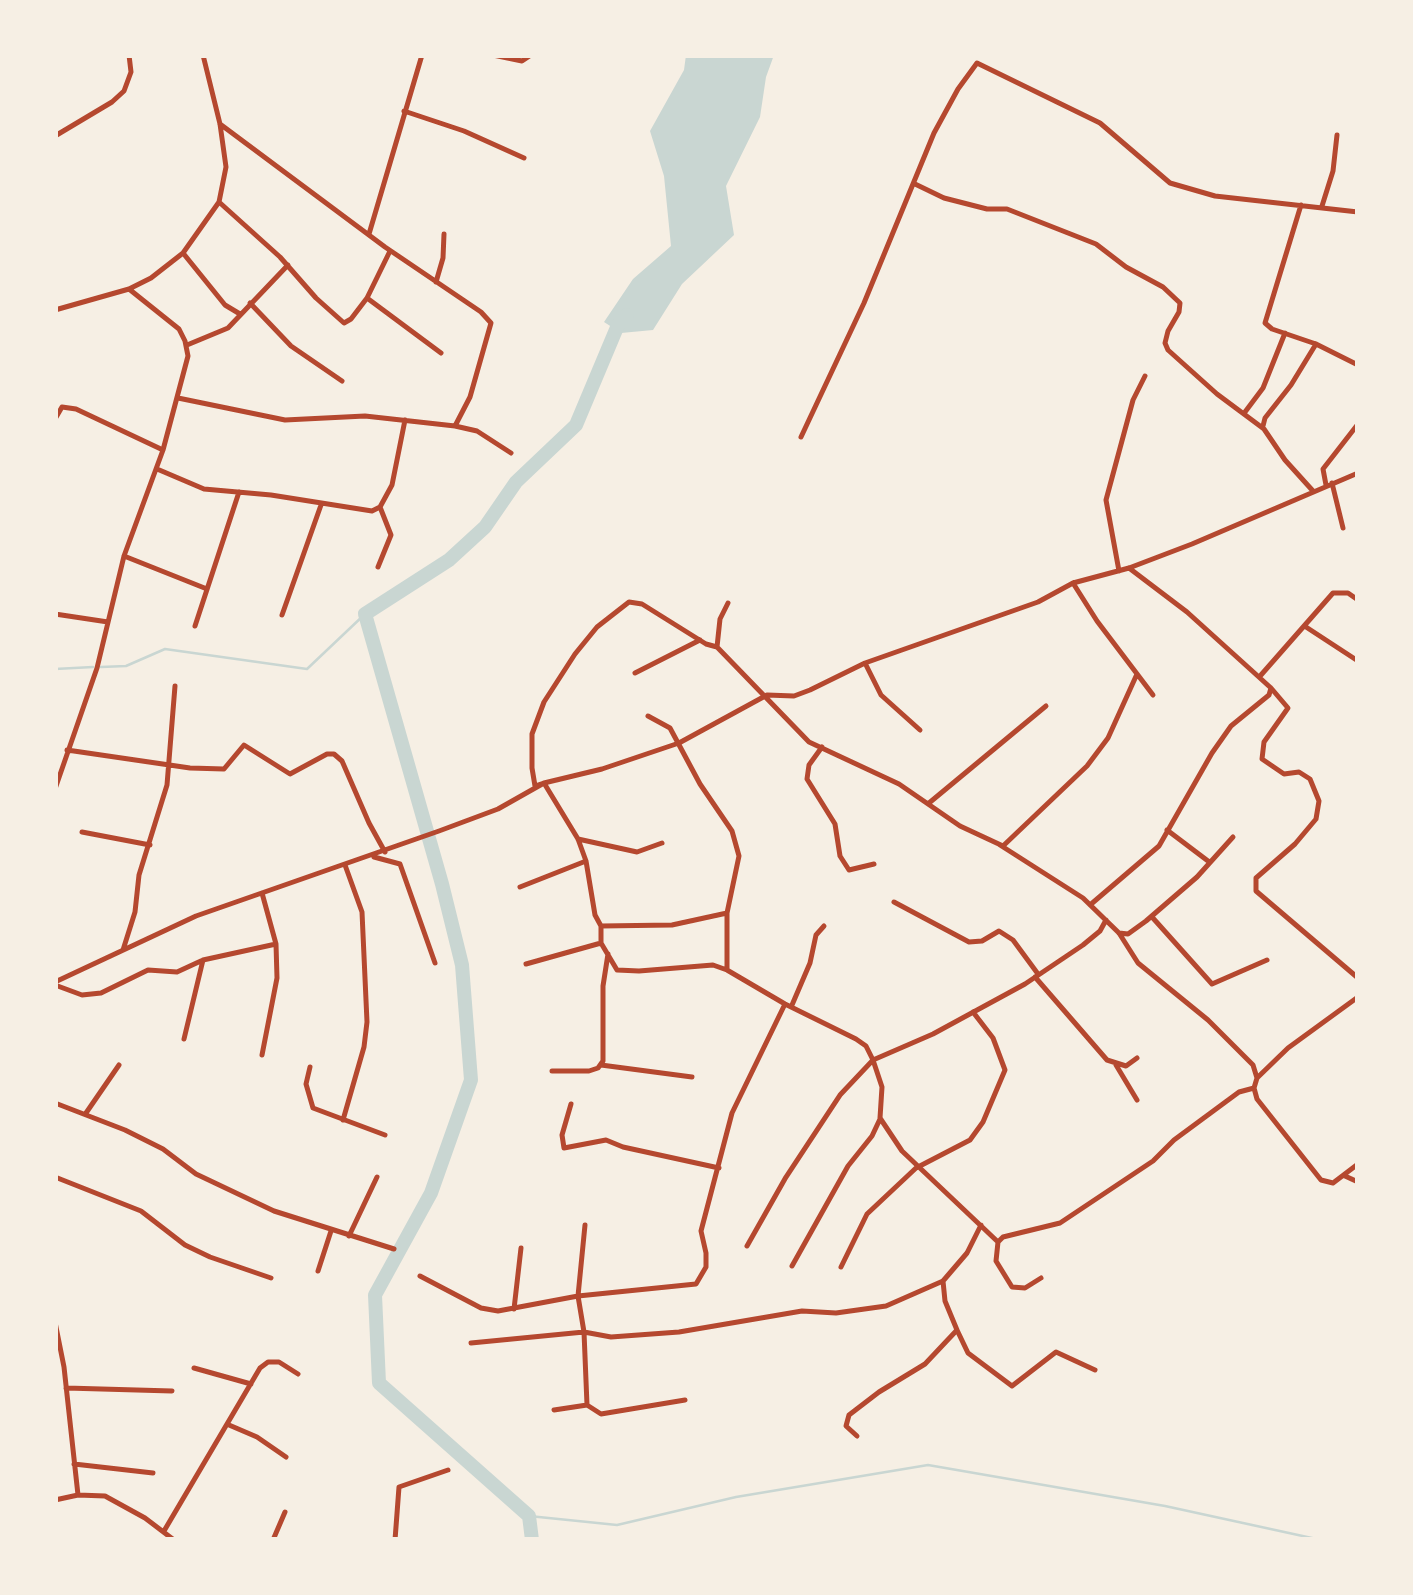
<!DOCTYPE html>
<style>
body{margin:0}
#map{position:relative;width:1413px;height:1595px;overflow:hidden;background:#f6efe4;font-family:Jost,sans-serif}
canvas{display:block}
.frame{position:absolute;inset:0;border:58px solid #f6efe4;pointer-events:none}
</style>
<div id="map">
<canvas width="1413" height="1595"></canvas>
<div class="frame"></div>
</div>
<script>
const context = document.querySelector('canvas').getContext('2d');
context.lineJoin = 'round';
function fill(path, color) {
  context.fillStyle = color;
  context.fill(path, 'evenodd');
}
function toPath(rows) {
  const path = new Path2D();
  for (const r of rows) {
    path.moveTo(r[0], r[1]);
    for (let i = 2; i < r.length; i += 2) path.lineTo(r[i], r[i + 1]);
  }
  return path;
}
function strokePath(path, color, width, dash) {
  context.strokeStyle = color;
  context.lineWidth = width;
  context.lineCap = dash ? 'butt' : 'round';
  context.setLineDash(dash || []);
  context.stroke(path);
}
const water = toPath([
 [686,55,774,55,766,77,760,117,726,186,734,235,682,284,653,330,621,333,604,322,633,279,671,246,664,176,650,131,684,70]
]);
const stream = toPath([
 [101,667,126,666,165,649,307,669,365,614],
 [55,669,93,667],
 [529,1516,617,1525,736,1497,928,1465,1165,1506,1321,1540]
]);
const river = toPath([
 [532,1540,529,1516,379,1383,375,1295,431,1193,471,1080,462,965,442,884,365,614,449,560,485,527,516,482,576,425,618,325,627,315]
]);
const minor = toPath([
 [493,55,522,61,531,55],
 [404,111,464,131,524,158],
 [55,136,112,102,124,91,131,72,129,55],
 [915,184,944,198,987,209,1007,209,1096,244,1126,267,1163,287,1180,303,1179,312,1168,331,1165,343,1168,350,1217,394,1264,429,1285,460,1313,491],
 [219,202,280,257,316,298,344,323,351,319,367,298,390,251],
 [1301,205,1265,323,1272,329,1316,344,1358,365],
 [1322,206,1333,171,1337,135],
 [369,234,422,55],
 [183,253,225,305,240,314],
 [436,282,443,258,444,234],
 [367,298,441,353],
 [250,303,291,346,342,381],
 [55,310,129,289,151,278,183,253,219,202,226,167,220,124,203,55],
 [187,345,228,328,288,265],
 [178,398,285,420,365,416,455,426,470,397,491,323,481,312,385,247,220,124],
 [1245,412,1263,388,1285,333],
 [55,419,62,407,76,409,163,450],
 [455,426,477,431,511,453],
 [1263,426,1265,418,1291,385,1316,344],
 [801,437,864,303,934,133,958,89,977,63,1100,123,1170,183,1215,196,1358,212],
 [157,469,204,489,271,495,372,511,380,507,392,485,405,420],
 [1332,483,1343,528],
 [1326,485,1323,469,1358,424],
 [124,556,207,589],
 [378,567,391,535,380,507],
 [1119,571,1106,500,1133,400,1145,376],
 [1073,583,1097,621,1153,695],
 [55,614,108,622],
 [282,615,321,505],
 [195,626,239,492],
 [1306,627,1358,661],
 [717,647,720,619,728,603],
 [865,663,881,695,920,730],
 [635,673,700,640],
 [1137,674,1108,738,1087,766,1003,846,960,826,899,784,809,742,717,647,706,644,642,604,629,602,597,627,575,654,544,702,532,734,532,768,535,786,544,783,578,839,586,861,595,915,601,926,601,943,617,970,639,971,713,965,727,970,785,1004,856,1039,866,1046,873,1060,882,1087,880,1118,902,1151,998,1242,1003,1237,1060,1223,1153,1161,1174,1140,1239,1092,1254,1088],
 [1261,675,1333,593,1348,593,1358,600],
 [1271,688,1288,708,1264,742,1262,759,1284,774,1299,772,1310,779,1319,801,1316,819,1295,844,1256,878,1256,891,1358,978],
 [648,716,670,728,700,784,732,831,739,856,727,913,727,969],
 [822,747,809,765,807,779,835,824,840,856,849,870,874,864],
 [67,750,190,768,224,769,244,745,290,774,327,754,334,754,342,761,369,823,385,852],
 [55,789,97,668,124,556,163,450,188,356,185,341,179,329,129,289],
 [929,803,1046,706],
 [1167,830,1208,861],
 [82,832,150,845],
 [578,839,637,852,662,843],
 [1000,845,1083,898,1119,933,1138,963,1208,1020,1253,1065,1257,1078],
 [374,857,400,864,435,963],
 [520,887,586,861],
 [894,902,969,942,982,941,999,931,1013,940,1038,974],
 [1090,905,1159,846,1212,753,1231,726,1269,695,1271,688,1187,612,1129,568],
 [1152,917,1212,984,1267,960],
 [601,926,672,925,727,913],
 [1119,933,1128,934,1146,921,1197,877,1233,837],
 [123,950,135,912,139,875,167,785,175,686],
 [526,964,601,943],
 [1035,977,1107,1060,1126,1066,1137,1058],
 [55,982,196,916,439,831,498,809,544,783,602,769,679,743,767,695,794,696,810,690,865,663,1038,602,1073,583,1129,568,1192,544,1358,473],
 [55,985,82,995,101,993,148,970,177,972,203,960,276,944],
 [1358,997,1288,1048,1257,1078,1254,1088,1257,1099,1321,1180,1333,1183,1358,1164],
 [792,1005,810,963,816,935,824,926],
 [184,1039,203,960],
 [262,1055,277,978,276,944,262,893],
 [601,1065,692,1077],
 [1116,1065,1137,1100],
 [310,1067,306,1084,313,1108,385,1135],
 [552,1071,589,1071,598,1068,603,1061,603,986,608,954],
 [55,1103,125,1130,163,1149,196,1174,274,1211,394,1249],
 [571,1104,562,1135,564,1148,606,1140,623,1147,719,1168],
 [86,1113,119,1065],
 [343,1120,364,1047,367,1022,362,912,345,865],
 [1345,1176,1358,1182],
 [55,1177,141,1211,185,1245,210,1257,271,1278],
 [585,1225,578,1296,584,1332,611,1337,679,1332,802,1311,836,1313,886,1306,943,1281,967,1253,981,1225],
 [349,1236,377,1177],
 [998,1242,996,1261,1012,1287,1025,1288,1041,1278],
 [747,1246,786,1177,840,1095,873,1060,933,1034,1025,984,1083,945,1100,931,1106,920],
 [792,1266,848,1166,872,1136,880,1119],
 [841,1267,867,1214,916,1168,970,1140,983,1122,1005,1070,993,1038,973,1012],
 [318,1271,331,1231],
 [420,1276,481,1308,498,1311,578,1296,696,1284,706,1267,706,1253,701,1231,732,1113,785,1004],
 [514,1309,521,1248],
 [55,1322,64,1367,78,1495],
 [957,1330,968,1353,1012,1386,1056,1352,1095,1370],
 [471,1343,584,1332,587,1405],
 [194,1368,251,1384],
 [66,1388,172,1391],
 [554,1410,587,1405,601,1414,685,1400],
 [229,1425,257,1437,286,1457],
 [857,1436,846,1426,849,1415,879,1392,925,1364,957,1330,945,1301,943,1281],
 [74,1464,153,1473],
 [55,1500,78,1495,105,1496,145,1518,174,1540],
 [164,1531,260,1368,268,1362,279,1362,298,1374],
 [273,1540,285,1512],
 [395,1540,399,1487,448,1470]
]);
fill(water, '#c9d6d2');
strokePath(stream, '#c9d6d2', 2.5);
strokePath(river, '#c9d6d2', 14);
strokePath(minor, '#b5482f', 5);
</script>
